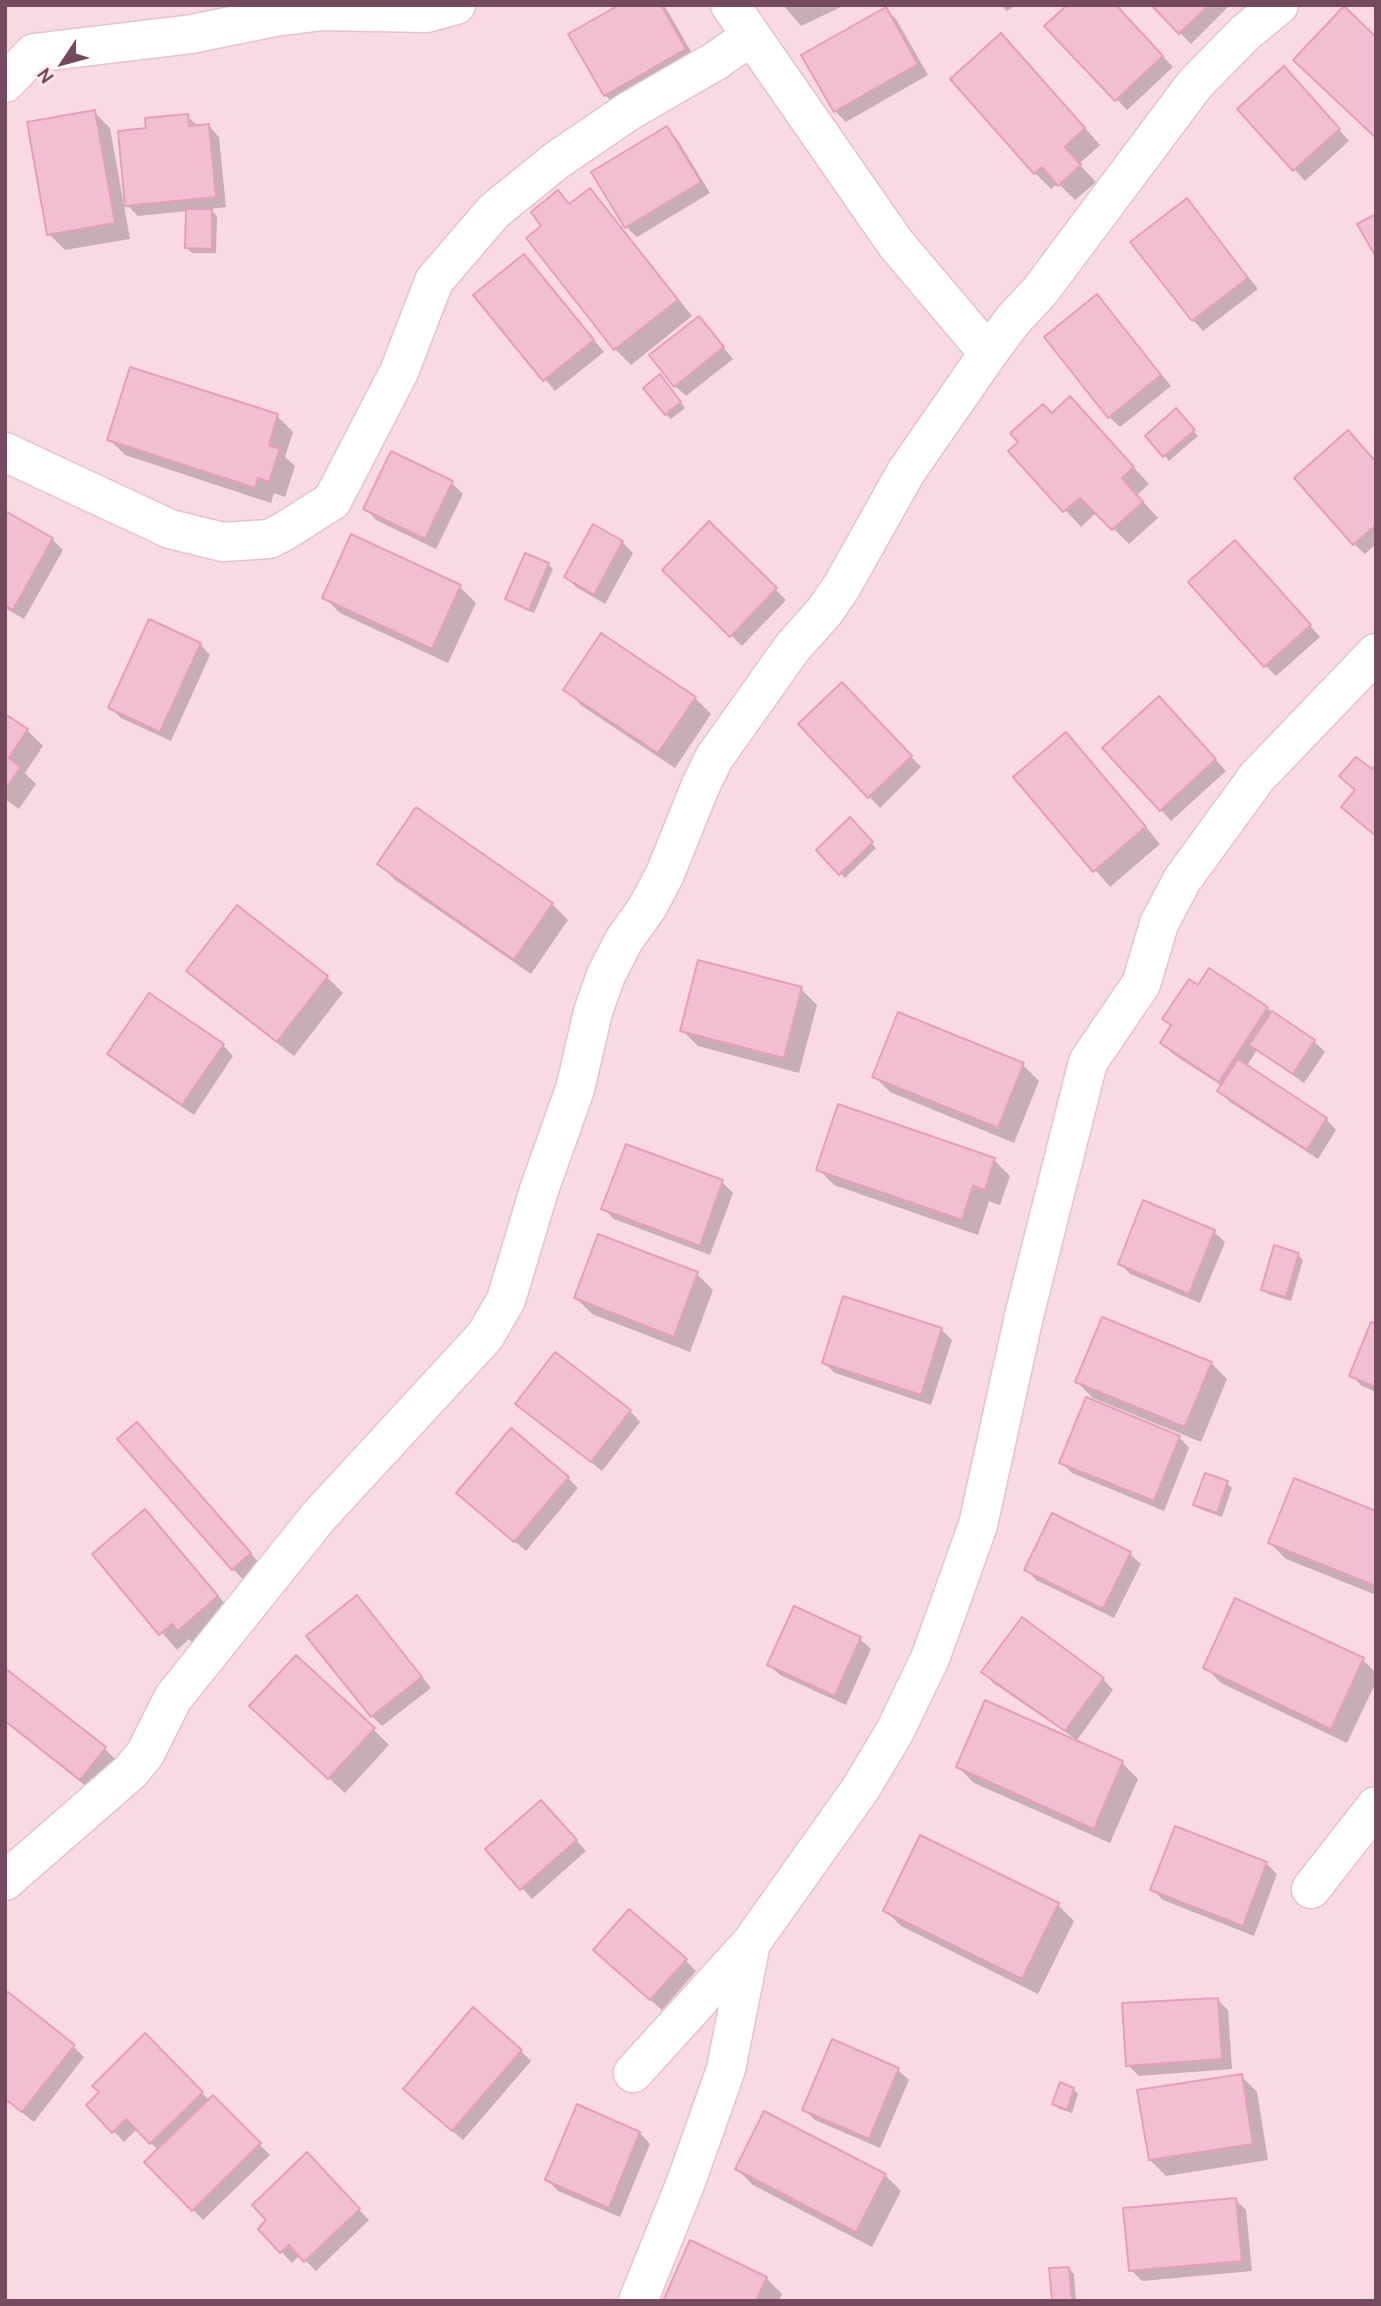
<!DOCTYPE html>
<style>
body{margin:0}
#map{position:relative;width:1381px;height:2306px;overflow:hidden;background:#fce6ea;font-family:Cabin,sans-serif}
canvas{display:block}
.frame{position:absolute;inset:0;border:7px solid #764a5e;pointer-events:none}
.north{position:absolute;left:28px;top:28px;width:70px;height:70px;-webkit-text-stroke:5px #ffecf0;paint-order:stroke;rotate:234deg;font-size:19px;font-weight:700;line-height:28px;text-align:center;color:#764a5e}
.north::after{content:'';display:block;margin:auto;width:24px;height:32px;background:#764a5e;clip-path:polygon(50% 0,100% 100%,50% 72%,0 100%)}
</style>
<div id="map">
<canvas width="1381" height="2306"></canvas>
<div class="frame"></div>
<div class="north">N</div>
</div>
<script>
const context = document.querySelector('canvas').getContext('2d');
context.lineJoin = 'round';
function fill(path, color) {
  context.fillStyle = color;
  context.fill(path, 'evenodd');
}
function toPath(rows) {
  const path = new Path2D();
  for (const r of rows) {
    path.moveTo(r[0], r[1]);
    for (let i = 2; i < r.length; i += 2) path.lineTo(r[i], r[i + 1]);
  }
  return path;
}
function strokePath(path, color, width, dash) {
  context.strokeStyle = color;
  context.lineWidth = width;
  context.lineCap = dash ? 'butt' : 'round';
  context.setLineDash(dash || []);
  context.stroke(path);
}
const residential = toPath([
 [5,5,1376,5,1376,2301,5,2301]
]);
const shadow = toPath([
 [623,5,664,5,696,60,616,106,605,95],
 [783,5,845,5,801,26],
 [1001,5,1016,5,1007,11],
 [1062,5,1114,5,1173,67,1127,110,1047,26,1066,9],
 [1153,5,1230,5,1191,44],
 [885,9,896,19,928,75,846,122,835,111],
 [1017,51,1100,145,1079,164,1096,182,1075,200,1058,183,1051,189,1035,173],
 [1294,79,1349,141,1305,181,1239,109],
 [94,112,110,128,130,239,65,250,49,234],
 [187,116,199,127,209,126,219,137,226,207,210,209,217,216,216,253,192,253,187,248,187,211,138,216,127,205],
 [667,129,677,139,710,193,637,237,626,227],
 [590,190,605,206,692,316,631,365,615,349,558,193,571,205],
 [1187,200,1258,289,1203,331,1193,320],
 [524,256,604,352,555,391,476,295],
 [1097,296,1171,386,1120,427,1109,417],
 [699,318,733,359,686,396,675,386],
 [665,382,685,408,671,419,666,414],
 [1176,411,1198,436,1169,461,1148,436],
 [1052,415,1086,415,1149,484,1137,495,1158,518,1129,544,1097,512,1081,527,1011,451],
 [277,416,293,432,285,457,295,466,285,497,274,493,271,503,125,455,109,439],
 [392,453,452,483,463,494,436,549,376,520,366,509],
 [1376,463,1376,544,1365,554,1354,544],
 [5,513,52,539,63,550,24,619,5,608],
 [709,524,786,600,742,646,665,570],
 [622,542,633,553,605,604,576,587,566,577],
 [1245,552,1320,637,1276,676,1265,665],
 [548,564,553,569,534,613,512,603,507,598],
 [460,587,476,603,448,663,340,613,324,597],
 [601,635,695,698,711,714,675,768,582,706,566,690],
 [200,644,210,655,171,741,121,718,110,708],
 [842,685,921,767,880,808,800,724],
 [1169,709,1226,771,1171,821,1161,810],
 [5,716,27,730,43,746,25,773,36,784,19,809,5,799],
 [1081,750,1160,844,1110,887,1015,777],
 [850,820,876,848,845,878,818,850],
 [379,864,552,904,568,920,531,974,395,880],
 [237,908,327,977,343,993,294,1056,204,987,188,971],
 [1198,987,1267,1008,1314,1041,1325,1052,1304,1083,1257,1050,1246,1067,1326,1119,1336,1130,1318,1159,1230,1102,1219,1091,1222,1086,1173,1054,1162,1043,1172,1027,1164,1019],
 [801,989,817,1005,799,1073,698,1046,682,1030],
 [223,1045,233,1056,194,1115,120,1065,110,1054],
 [1023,1065,1039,1081,1014,1143,890,1092,874,1076],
 [627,1146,722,1182,733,1193,710,1255,614,1219,603,1208],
 [994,1160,1010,1176,1000,1205,989,1201,978,1235,834,1185,818,1169],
 [1214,1232,1225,1242,1200,1303,1130,1274,1120,1263],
 [599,1236,697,1274,713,1290,690,1352,592,1314,576,1298],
 [1275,1247,1298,1255,1303,1260,1291,1301,1268,1294,1263,1289],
 [1376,1325,1376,1392,1362,1386,1351,1375],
 [942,1330,952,1340,931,1405,835,1373,824,1363],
 [1211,1363,1227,1379,1201,1442,1093,1398,1077,1382],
 [518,1404,630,1411,640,1422,602,1471],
 [147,1435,260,1564,243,1579,233,1569],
 [1179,1437,1189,1448,1164,1511,1072,1473,1061,1462],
 [568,1478,578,1488,526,1551,469,1503],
 [1227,1483,1232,1488,1222,1517,1200,1509,1195,1504],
 [145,1511,233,1613,195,1645,189,1639,177,1650,94,1554],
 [1376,1513,1376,1595,1286,1559,1270,1543],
 [1130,1554,1141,1564,1114,1618,1036,1580,1026,1569],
 [367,1608,431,1688,382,1726,372,1716],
 [795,1608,860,1639,871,1649,846,1705,780,1675,769,1665],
 [1363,1660,1376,1673,1376,1682,1347,1743,1221,1683,1205,1667],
 [5,1670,105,1749,121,1765,97,1795,5,1722],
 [983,1672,1103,1679,1113,1690,1077,1740,993,1683],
 [267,1722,373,1729,389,1745,345,1793],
 [1122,1763,1138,1779,1110,1843,974,1783,958,1767],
 [551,1812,586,1851,532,1899,487,1849],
 [1266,1863,1277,1874,1254,1936,1163,1900,1152,1889],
 [1058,1905,1074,1921,1038,1994,901,1926,885,1910],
 [685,1960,696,1971,662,2010,606,1961],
 [1217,1999,1228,2010,1232,2069,1139,2076,1128,2065],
 [145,2036,210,2101,213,2097,270,2155,203,2220,147,2163,159,2151,137,2129,124,2142,88,2105],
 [74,2047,84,2057,34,2122,5,2099],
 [521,2051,531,2061,463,2140,416,2099],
 [898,2070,909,2080,880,2148,815,2120,804,2109],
 [1241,2076,1257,2092,1268,2160,1166,2176,1150,2160],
 [1073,2089,1078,2094,1072,2113,1059,2109,1054,2104],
 [640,2133,650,2144,620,2217,558,2191,547,2180],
 [306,2155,369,2220,316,2271,300,2255,292,2263,260,2229,269,2220],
 [737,2169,885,2175,901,2191,872,2247,753,2185],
 [1236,2200,1246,2210,1252,2271,1142,2281,1131,2270],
 [1069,2269,1074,2274,1076,2301,1053,2301],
 [766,2278,782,2294,779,2301,665,2301]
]);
const building = toPath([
 [619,5,661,5,686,49,604,96,568,34,619,5],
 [1067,5,1116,5,1163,56,1115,101,1044,26,1067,5],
 [1151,5,1209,5,1179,34,1151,5],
 [1344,6,1376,37,1376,138,1293,60,1344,6],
 [886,7,918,64,834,112,801,55,886,7],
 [1001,33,1085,128,1065,147,1081,165,1058,186,1042,167,1034,174,950,79,1001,33],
 [1284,66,1340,129,1293,171,1237,109,1284,66],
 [95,110,115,223,47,235,27,122,95,110],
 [188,114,189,126,209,124,216,197,125,206,118,131,146,128,145,118,188,114],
 [667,126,701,182,625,228,591,172,667,126],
 [590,188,678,300,614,350,526,238,541,226,531,212,558,190,569,204,590,188],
 [1187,198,1248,278,1192,321,1130,242,1187,198],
 [186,209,212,209,212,249,185,248,186,209],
 [1376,214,1376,257,1357,224,1376,214],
 [524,254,594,340,543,381,473,295,524,254],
 [1097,294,1161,375,1108,418,1044,337,1097,294],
 [699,316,724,347,674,387,649,355,699,316],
 [130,367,278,414,269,445,280,449,269,482,258,478,255,488,107,440,130,367],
 [660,374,681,402,665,415,643,388,660,374],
 [1070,396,1134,467,1122,478,1143,502,1112,530,1080,498,1063,512,1008,451,1018,442,1010,433,1043,404,1052,413,1070,396],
 [1176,408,1195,430,1163,457,1145,436,1176,408],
 [1348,430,1376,462,1376,525,1353,545,1294,478,1348,430],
 [391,451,453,481,425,539,363,509,391,451],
 [5,511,53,538,13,610,5,605,5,511],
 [709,521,777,588,730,637,662,570,709,521],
 [593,524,623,541,594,595,564,577,593,524],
 [351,534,461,585,432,649,322,598,351,534],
 [1235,540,1311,625,1264,667,1188,582,1235,540],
 [525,553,549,563,529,610,505,599,525,553],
 [149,619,201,643,160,732,108,708,149,619],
 [601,633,696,697,658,753,563,690,601,633],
 [842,682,912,756,868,798,798,724,842,682],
 [1159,696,1216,759,1160,811,1102,748,1159,696],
 [5,714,28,729,9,758,21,767,5,790,5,714],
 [1066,732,1146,827,1093,872,1013,777,1066,732],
 [1356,757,1372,769,1376,764,1376,836,1341,807,1355,790,1339,776,1356,757],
 [416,807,553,903,514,960,377,864,416,807],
 [850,817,873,842,839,875,816,850,850,817],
 [237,905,328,976,277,1042,186,971,237,905],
 [698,960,802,987,784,1058,680,1031,698,960],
 [1209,968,1268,1007,1219,1082,1160,1043,1171,1025,1162,1019,1189,979,1198,985,1209,968],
 [149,993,224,1044,182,1105,107,1054,149,993],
 [1272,1011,1315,1040,1293,1074,1249,1045,1272,1011],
 [898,1012,1024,1063,998,1128,872,1077,898,1012],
 [1238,1059,1327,1118,1307,1150,1217,1091,1238,1059],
 [838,1104,995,1158,985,1190,973,1186,962,1220,816,1170,838,1104],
 [626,1144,723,1180,700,1246,601,1209,626,1144],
 [1143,1200,1215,1230,1189,1294,1118,1264,1143,1200],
 [598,1234,698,1272,674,1337,574,1298,598,1234],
 [1274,1245,1299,1253,1286,1297,1261,1290,1274,1245],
 [843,1296,942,1328,921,1395,822,1363,843,1296],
 [1102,1317,1212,1362,1185,1427,1075,1382,1102,1317],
 [1371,1322,1376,1323,1376,1387,1349,1376,1371,1322],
 [555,1352,631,1410,591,1462,515,1404,555,1352],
 [1086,1397,1180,1436,1154,1501,1059,1463,1086,1397],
 [137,1422,251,1553,232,1570,117,1439,137,1422],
 [511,1428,569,1477,514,1542,456,1493,511,1428],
 [1205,1473,1228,1481,1217,1513,1193,1505,1205,1473],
 [1294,1478,1376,1511,1376,1586,1268,1543,1294,1478],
 [145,1509,218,1596,178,1631,172,1624,159,1635,92,1554,145,1509],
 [1052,1513,1131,1552,1103,1609,1024,1570,1052,1513],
 [357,1595,422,1677,371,1717,306,1636,357,1595],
 [1235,1598,1364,1658,1331,1729,1203,1668,1235,1598],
 [794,1606,861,1637,835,1696,767,1665,794,1606],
 [1022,1617,1104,1678,1065,1731,981,1672,1022,1617],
 [296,1655,375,1728,328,1779,249,1706,296,1655],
 [5,1668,106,1747,80,1780,5,1721,5,1668],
 [985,1700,1123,1761,1094,1829,956,1767,985,1700],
 [541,1800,577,1840,520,1890,485,1849,541,1800],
 [1175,1826,1267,1862,1243,1926,1150,1890,1175,1826],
 [920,1835,1059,1903,1022,1979,883,1911,920,1835],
 [629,1909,687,1959,650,2000,593,1950,629,1909],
 [8,1992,75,2045,22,2112,5,2099,5,1995,8,1992],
 [1218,1998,1222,2059,1126,2066,1122,2003,1218,1998],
 [473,2007,522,2050,452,2131,403,2089,473,2007],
 [145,2033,203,2092,150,2144,126,2119,112,2133,86,2105,99,2092,92,2086,145,2033],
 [832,2039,899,2068,869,2139,802,2110,832,2039],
 [1242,2074,1253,2144,1149,2160,1137,2090,1242,2074],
 [1060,2082,1074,2088,1067,2110,1052,2104,1060,2082],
 [213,2095,261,2143,192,2211,144,2162,213,2095],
 [577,2104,640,2132,609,2208,545,2180,577,2104],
 [764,2111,886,2174,856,2232,735,2169,764,2111],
 [307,2152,360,2209,304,2262,289,2245,280,2253,258,2229,266,2220,252,2205,307,2152],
 [1236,2198,1242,2261,1129,2271,1123,2208,1236,2198],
 [690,2240,767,2277,756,2301,663,2301,690,2240],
 [1069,2267,1072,2301,1052,2301,1049,2268,1069,2267]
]);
const minor = toPath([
 [730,5,896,244,979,342,987,355],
 [5,83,34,53,192,34,275,17,323,11,427,13,456,5],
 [5,452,170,529,223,542,269,539,283,532,332,501,399,372,434,281,494,211,557,160,629,111,717,60,751,36],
 [5,1881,130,1772,145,1754,173,1698,319,1516,485,1336,506,1300,539,1190,575,1089,593,1012,606,975,624,940,647,908,665,874,700,787,714,758,792,648,825,611,842,586,906,472,987,355,1013,320,1040,291,1195,84,1245,33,1279,5],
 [1311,1889,1376,1806],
 [633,2073,751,1943,861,1788,895,1731,931,1656,978,1525,1024,1316,1088,1062,1141,984,1159,924,1182,880,1257,777,1376,653],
 [638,2301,686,2182,726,2069,751,1943]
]);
fill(residential, '#f9dae2');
fill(shadow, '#0003');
fill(building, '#f2bed2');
strokePath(building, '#e59ebb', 2);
strokePath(minor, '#e3c3ce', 41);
strokePath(minor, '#fff', 38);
</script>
